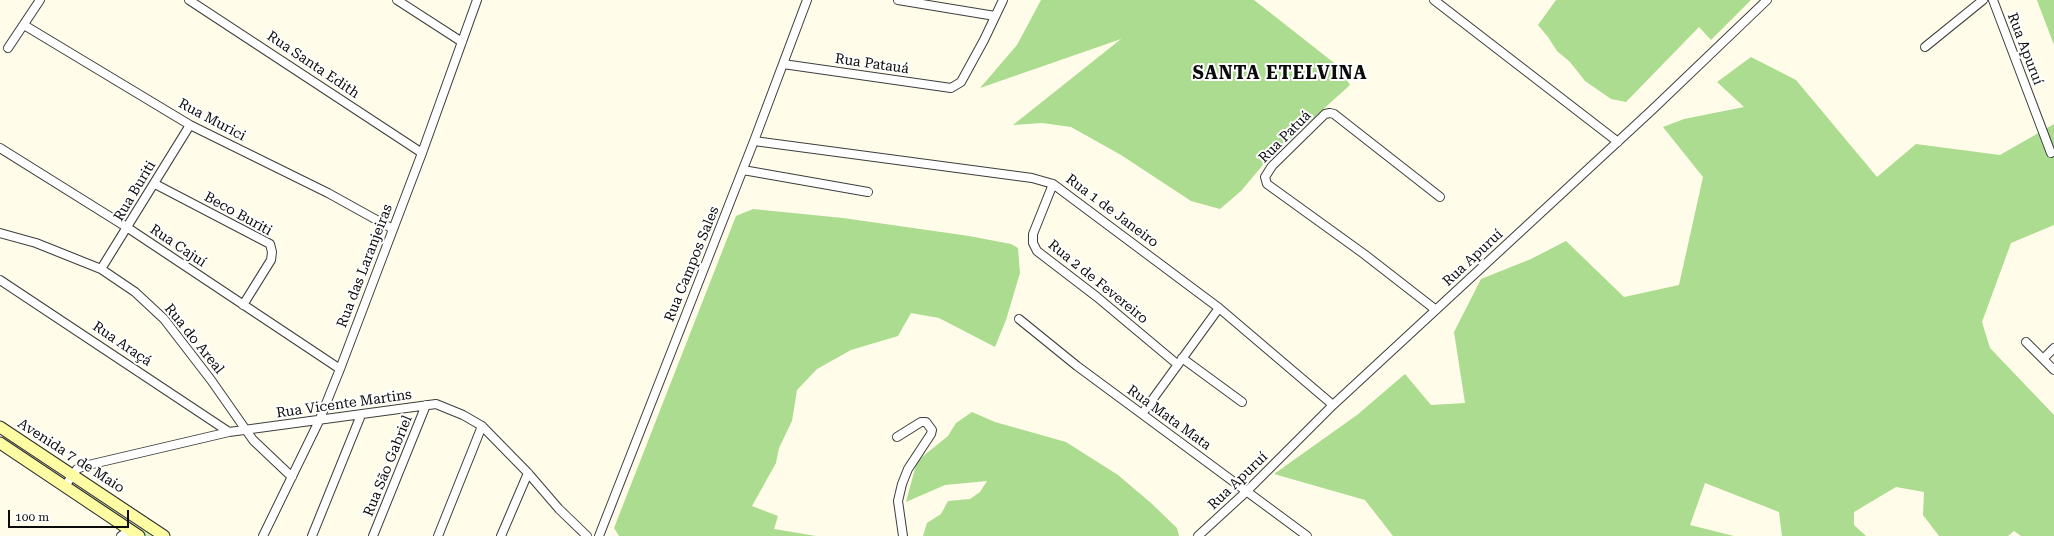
<!DOCTYPE html>
<meta charset="utf-8">
<style>
body{margin:0}
#map{position:relative;width:2054px;height:536px;overflow:hidden;background:#fffce9;font-family:"Roboto Serif",serif}
canvas{display:block}
.scale{position:absolute;left:8px;top:510px;width:121px;height:18px;box-sizing:border-box;border:2px solid #0b0b0b;border-top:0;padding-left:5px;font-size:12px;line-height:14px;white-space:nowrap;color:#0b0b0b;-webkit-text-stroke:3px #fff;paint-order:stroke}
</style>
<div id="map">
<canvas width="2054" height="536"></canvas>
<div class="scale">100 m</div>
</div>
<script>
const context = document.querySelector('canvas').getContext('2d');
context.lineJoin = 'round';
function fill(path, color) {
  context.fillStyle = color;
  context.fill(path, 'evenodd');
}
function toPath(rows) {
  const path = new Path2D();
  for (const r of rows) {
    path.moveTo(r[0], r[1]);
    for (let i = 2; i < r.length; i += 2) path.lineTo(r[i], r[i + 1]);
  }
  return path;
}
function strokePath(path, color, width, dash) {
  context.strokeStyle = color;
  context.lineWidth = width;
  context.lineCap = dash ? 'butt' : 'round';
  context.setLineDash(dash || []);
  context.stroke(path);
}
function label(font, color, halo, rows, align = 'center') {
  context.font = font + ' "Roboto Serif",serif';
  context.lineWidth = 4;
  context.setLineDash([]);
  context.textBaseline = 'middle';
  context.strokeStyle = halo;
  context.fillStyle = color;
  for (const [text, x, y, turn = 0] of rows) {
    context.save();
    context.translate(x, y);
    context.rotate((+turn || 0) * Math.PI / 180);
    context.textAlign = isNaN(turn) ? turn : align;
    if (halo) context.strokeText(text, 0, 0);
    context.fillText(text, 0, 0);
    context.restore();
  }
}
const green = toPath([
 [74,484,152,536,144,536,72,487]
]);
const forest = toPath([
 [1041,0,1254,0,1338,66,1350,85,1267,160,1241,191,1220,209,1191,201,1121,155,1071,127,1042,123,1013,125,1121,39,980,88,1017,45],
 [1556,0,1751,0,1711,40,1699,27,1626,102,1611,99,1585,81,1570,62,1557,51,1548,37,1538,25],
 [2037,0,2054,0,2054,45,2038,3],
 [1751,57,1796,80,1877,177,1916,144,2000,155,2054,124,2054,225,2011,243,1982,322,1990,348,2054,415,2054,536,2021,536,2014,531,2008,536,1939,536,1923,515,1924,492,1896,487,1854,512,1854,525,1866,536,1782,536,1779,512,1705,483,1690,525,1734,536,1393,536,1365,500,1274,474,1357,415,1405,374,1431,405,1465,403,1454,332,1481,279,1531,259,1566,241,1624,297,1679,285,1703,177,1663,127,1684,119,1744,107,1717,82],
 [753,209,843,218,969,236,1011,244,1018,248,1020,273,1006,320,995,347,939,318,911,313,898,336,851,350,817,369,797,390,792,421,779,448,776,463,752,506,778,516,774,529,816,536,619,536,614,528,736,216],
 [972,412,995,422,1066,442,1118,475,1151,503,1177,528,1179,536,923,536,927,523,941,514,948,501,970,499,980,492,987,481,945,485,906,502,917,461,948,436,956,423]
]);
const street = toPath([
 [189,0,422,153],
 [397,0,462,42],
 [898,0,995,16],
 [1434,0,1618,142],
 [1993,0,2051,153],
 [24,25,190,125,328,193,393,229],
 [1925,47,1983,0],
 [8,48,40,0],
 [783,64,951,88,961,82,984,40,1003,0],
 [754,141,1032,178,1053,184,1219,308,1333,405],
 [0,148,128,228,340,369],
 [743,170,868,192],
 [155,184,270,244,272,252,271,260,243,305],
 [1053,184,1033,234,1033,243,1037,251,1097,297,1177,364],
 [0,233,36,243,101,269,135,292,164,319,211,380,253,440,292,477],
 [101,269,190,125],
 [0,280,229,432],
 [1436,310,1364,254,1267,184,1265,177,1272,166,1325,114,1330,113,1334,114,1440,197],
 [1019,319,1077,366,1307,536],
 [2026,342,2054,370],
 [1182,358,1242,402],
 [2043,359,2054,348],
 [1142,414,1219,308],
 [897,437,921,422,926,422,932,430,931,434,908,469,902,484,898,501,903,536],
 [65,486,77,469,84,466,229,432,436,404,463,415,482,426,528,473,559,509,587,536],
 [121,536,130,530],
 [263,536,319,421,340,369,422,153,477,0],
 [312,536,361,415],
 [373,536,426,405],
 [438,536,482,426],
 [501,536,528,473],
 [599,536,754,141,807,0],
 [1198,536,1247,491,1333,405,1652,110,1767,0]
]);
const secondary = toPath([
 [0,427,164,536],
 [0,443,139,536]
]);
const streetNames = [
 ["Rua Apuruí",2025,49,69],
 ["Rua Patauá",872,64,8],
 ["Rua Santa Edith",313,65,34],
 ["Rua Murici",212,120,28],
 ["Rua Patuá",1285,137,-45],
 ["Rua Buriti",135,191,-59],
 ["Rua 1 de Janeiro",1112,211,37],
 ["Beco Buriti",238,214,29],
 ["Rua Cajuí",178,246,34],
 ["Rua Apuruí",1473,258,-43],
 ["Rua Campos Sales",692,264,-68],
 ["Rua das Laranjeiras",365,266,-69],
 ["Rua 2 de Fevereiro",1098,282,39],
 ["Rua do Areal",194,339,51],
 ["Rua Araçá",122,344,34],
 ["Rua Vicente Martins",344,404,-8],
 ["Rua Mata Mata",1169,418,36],
 ["Avenida 7 de Maio",71,456,33],
 ["Rua São Gabriel",388,466,-68],
 ["Rua Apuruí",1238,481,-44]
];
const districtNames = [
 ["SANTA ETELVINA",1280,74]
];
fill(green, '#caebb1');
fill(forest, '#acdc8f');
strokePath(street, '#3e3e3e', 10);
strokePath(secondary, '#2d2d2d', 13);
strokePath(street, '#fff', 8);
strokePath(secondary, '#fffda4', 11);
label('14px', '#0b0b0b', '#fff', streetNames);
context.letterSpacing = '1px';
label('bold 18px', '#0b0b0b', '#fff', districtNames);
context.letterSpacing = '0px';
</script>
